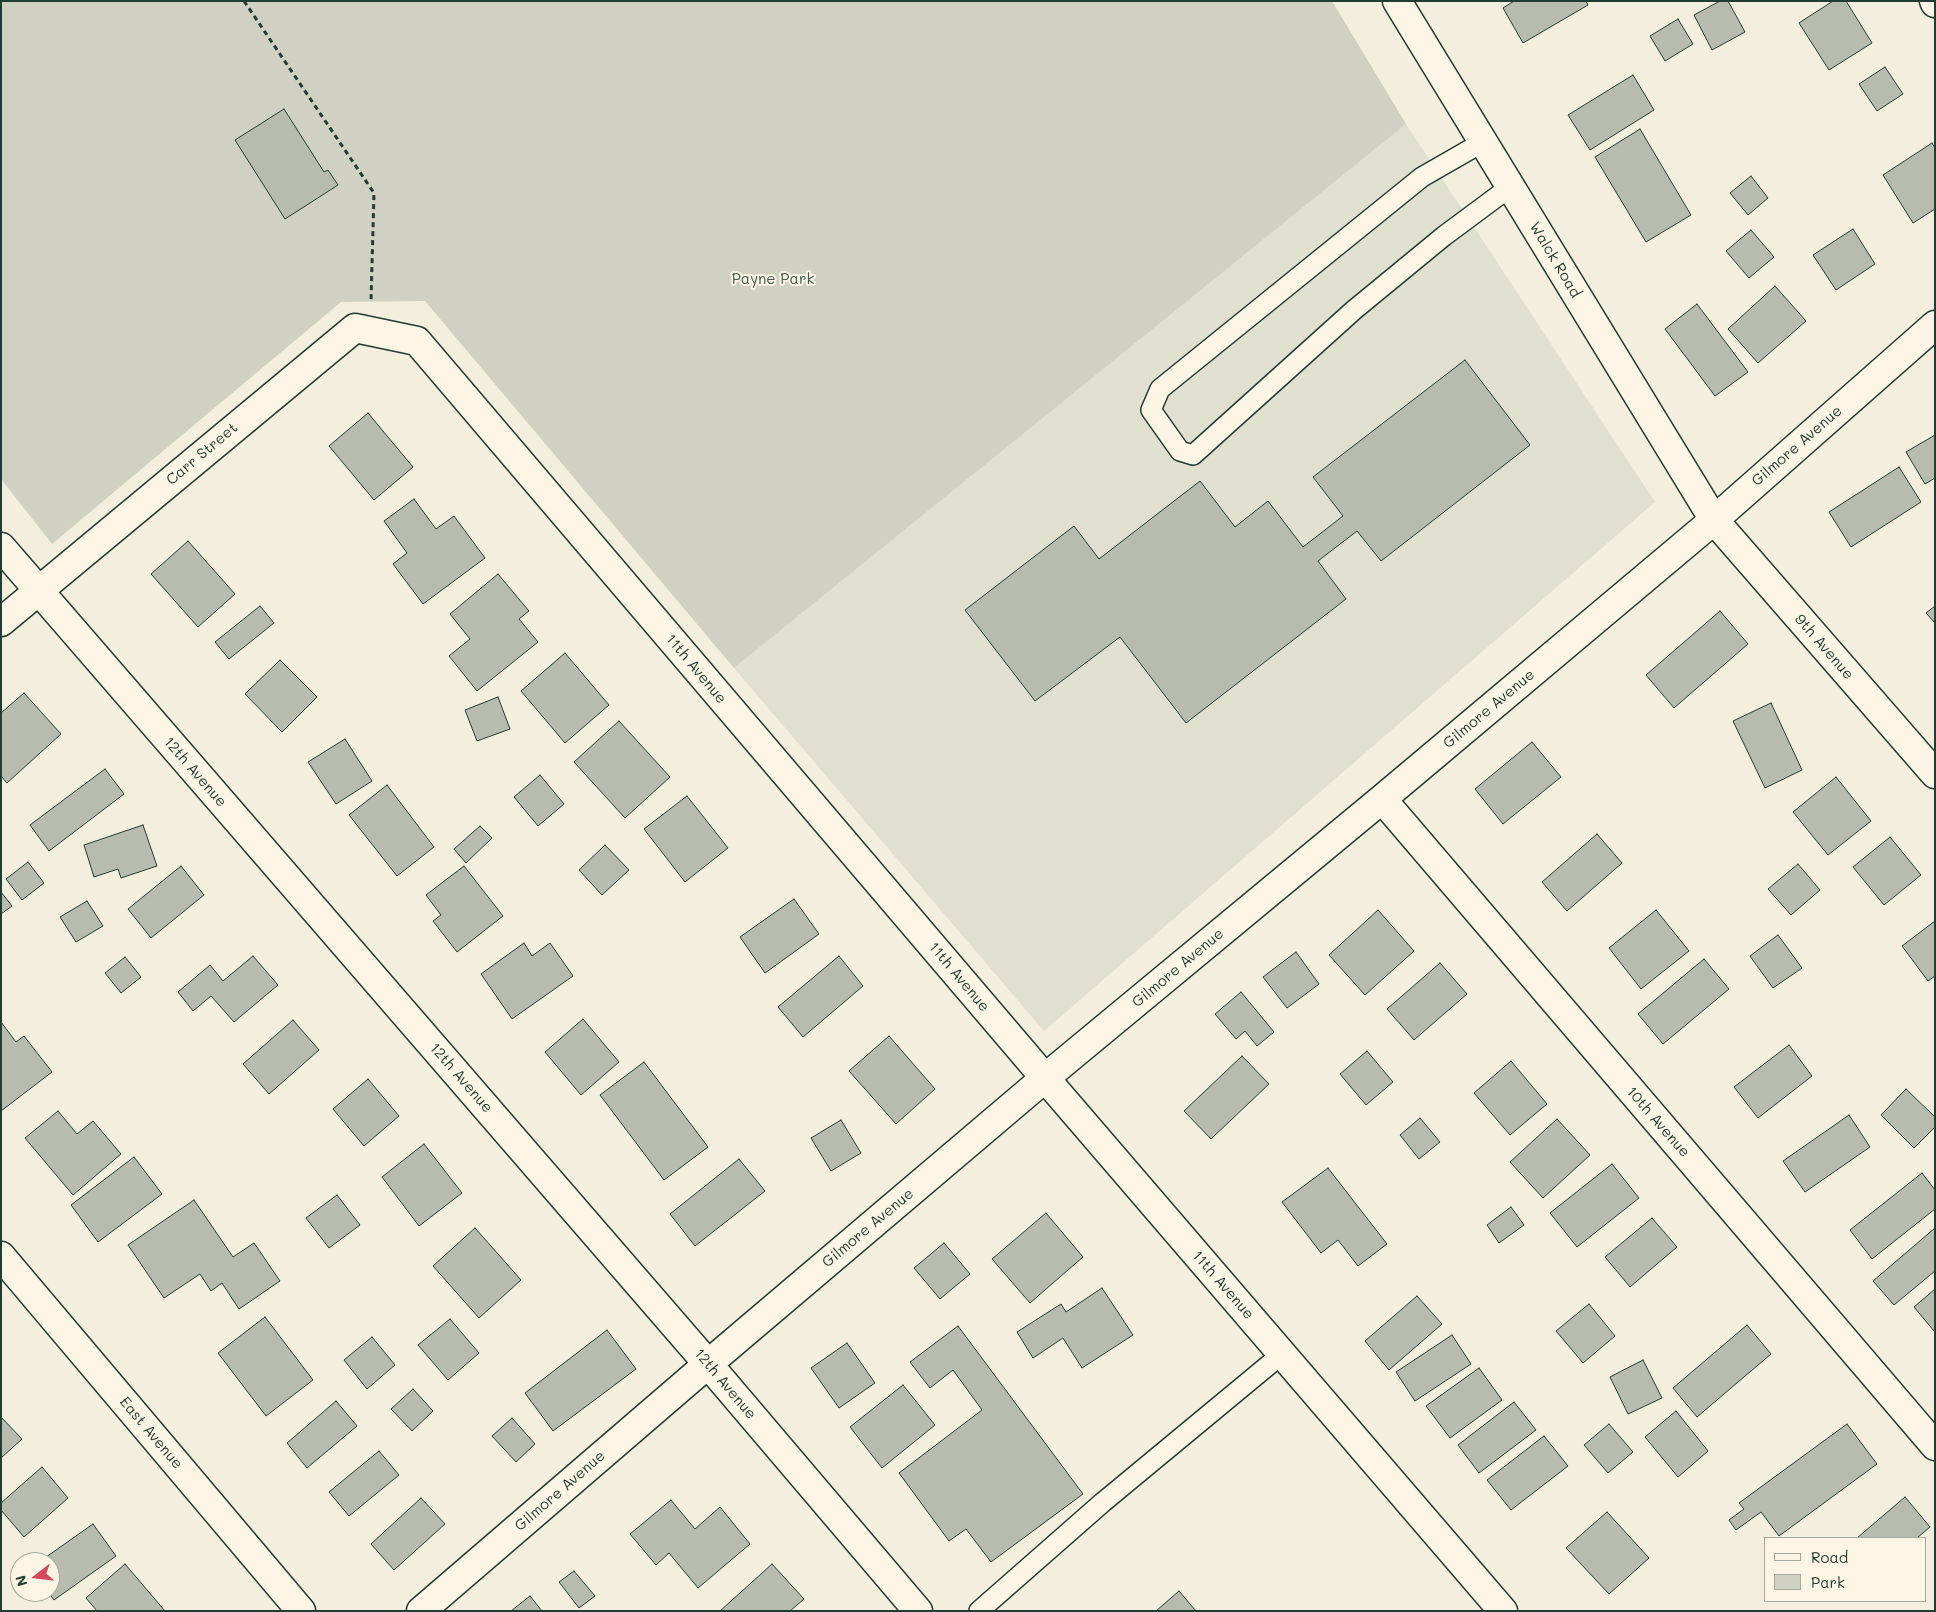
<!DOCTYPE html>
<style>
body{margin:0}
#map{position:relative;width:1936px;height:1612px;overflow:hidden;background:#f3eede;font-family:Mali,sans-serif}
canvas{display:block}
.frame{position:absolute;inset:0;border:2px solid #1f3d34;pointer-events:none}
.legend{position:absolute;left:1764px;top:1537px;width:162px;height:65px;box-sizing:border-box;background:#fcf5e5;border:1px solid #a4ab9e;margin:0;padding:6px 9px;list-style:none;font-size:15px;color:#1f3d34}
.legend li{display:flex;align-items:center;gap:10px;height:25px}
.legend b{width:25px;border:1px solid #a4ab9e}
.north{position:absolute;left:10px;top:1552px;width:50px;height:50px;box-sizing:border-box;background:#fcf5e5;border:1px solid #a4ab9e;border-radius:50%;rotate:254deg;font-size:14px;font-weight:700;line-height:20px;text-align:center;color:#1f3d34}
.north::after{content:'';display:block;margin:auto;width:18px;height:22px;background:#d1495b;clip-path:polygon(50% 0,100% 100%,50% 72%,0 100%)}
</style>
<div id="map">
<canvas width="1936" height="1612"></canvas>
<div class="frame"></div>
<ul class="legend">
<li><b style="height:6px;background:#fcf5e5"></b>Road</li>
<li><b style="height:14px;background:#d0d1c2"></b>Park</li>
</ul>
<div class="north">N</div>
</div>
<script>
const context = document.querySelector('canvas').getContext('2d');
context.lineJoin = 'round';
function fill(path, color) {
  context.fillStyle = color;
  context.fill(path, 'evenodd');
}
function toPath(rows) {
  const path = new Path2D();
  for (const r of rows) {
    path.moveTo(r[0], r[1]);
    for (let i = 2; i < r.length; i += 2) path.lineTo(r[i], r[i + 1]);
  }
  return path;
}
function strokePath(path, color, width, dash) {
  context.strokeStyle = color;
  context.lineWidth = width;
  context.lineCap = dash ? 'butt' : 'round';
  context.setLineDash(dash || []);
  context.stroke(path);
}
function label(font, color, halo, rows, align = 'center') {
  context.font = font + ' Mali,sans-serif';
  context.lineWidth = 4;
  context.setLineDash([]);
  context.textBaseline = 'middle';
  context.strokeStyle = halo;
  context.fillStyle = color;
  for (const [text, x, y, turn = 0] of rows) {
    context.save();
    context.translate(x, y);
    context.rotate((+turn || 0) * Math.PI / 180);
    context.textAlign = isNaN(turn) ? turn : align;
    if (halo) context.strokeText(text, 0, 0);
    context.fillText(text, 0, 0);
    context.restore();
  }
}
const built = toPath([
 [1406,124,1655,502,1044,1031,734,668]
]);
const green = toPath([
 [1,1,1332,1,1406,124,734,668,425,301,341,302,52,544,1,479]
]);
const building = toPath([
 [1514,1,1586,1,1588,5,1523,43,1503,8,1514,1],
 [1720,1,1728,1,1745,32,1712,50,1694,15,1720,1],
 [1833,1,1846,1,1872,43,1829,70,1799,23,1833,1],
 [1678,19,1693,44,1665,61,1650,36,1678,19],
 [1885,67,1903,94,1877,111,1859,84,1885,67],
 [1633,75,1654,110,1590,150,1568,115,1633,75],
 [284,109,324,172,328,170,338,185,285,219,235,140,284,109],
 [1640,129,1691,215,1646,242,1595,157,1640,129],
 [1932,143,1935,148,1935,209,1913,223,1883,175,1932,143],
 [1751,176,1768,198,1748,215,1730,193,1751,176],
 [1853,229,1875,264,1836,290,1813,255,1853,229],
 [1751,230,1774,257,1749,278,1726,251,1751,230],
 [1775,286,1806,321,1758,363,1728,329,1775,286],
 [1697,304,1748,372,1715,396,1665,329,1697,304],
 [1465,360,1530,445,1381,561,1357,531,1318,561,1346,599,1186,723,1120,637,1035,701,965,610,1074,526,1099,559,1200,481,1235,527,1268,501,1303,547,1343,516,1313,477,1465,360],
 [368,413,413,467,374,500,329,446,368,413],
 [1935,435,1935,478,1925,484,1906,452,1935,435],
 [1899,467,1921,502,1851,547,1829,512,1899,467],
 [414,499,436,529,454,516,485,558,423,604,393,564,407,553,384,521,414,499],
 [188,541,235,594,198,627,151,574,188,541],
 [498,574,529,611,519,619,538,642,477,691,449,656,470,639,450,614,498,574],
 [260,606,274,623,229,659,215,642,260,606],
 [1935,606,1935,623,1926,613,1935,606],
 [1720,611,1748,644,1674,708,1646,675,1720,611],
 [565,653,609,705,565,743,521,691,565,653],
 [280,660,317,697,282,732,245,694,280,660],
 [24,693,61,734,7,783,1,776,1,713,24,693],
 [498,697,510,729,477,741,465,710,498,697],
 [1771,703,1802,770,1765,788,1733,721,1771,703],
 [619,721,670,777,625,818,574,762,619,721],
 [345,739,372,781,336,804,308,762,345,739],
 [1532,742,1561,777,1503,824,1475,789,1532,742],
 [105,769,124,794,49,851,30,825,105,769],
 [540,775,564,804,538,826,514,797,540,775],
 [1836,777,1871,821,1828,855,1793,812,1836,777],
 [387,785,434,847,397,876,349,815,387,785],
 [687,796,728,848,685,882,644,829,687,796],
 [143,825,157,866,121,878,118,869,94,877,84,845,143,825],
 [480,826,492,838,466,863,454,849,480,826],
 [1597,834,1622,863,1567,911,1542,882,1597,834],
 [1890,837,1921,875,1884,905,1853,867,1890,837],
 [605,845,629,870,602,895,579,870,605,845],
 [28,862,44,883,22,900,6,879,28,862],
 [1798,864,1820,890,1791,915,1768,889,1798,864],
 [181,866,204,895,151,938,128,909,181,866],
 [464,866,503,916,457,952,433,921,441,915,426,895,464,866],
 [1,892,12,906,1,914,1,892],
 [794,899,819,934,765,973,740,937,794,899],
 [87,901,103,926,76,942,60,917,87,901],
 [1378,910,1414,951,1365,995,1329,955,1378,910],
 [1656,910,1689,951,1641,989,1609,948,1656,910],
 [1935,921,1935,976,1928,981,1902,946,1935,921],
 [1778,935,1802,968,1773,988,1750,956,1778,935],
 [524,943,532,956,550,943,573,976,512,1019,481,974,524,943],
 [1296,952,1319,984,1287,1008,1263,977,1296,952],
 [253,956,278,985,234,1022,211,996,193,1011,178,992,210,965,223,981,253,956],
 [839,956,863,986,803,1037,778,1007,839,956],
 [125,957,141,977,121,993,105,973,125,957],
 [1704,959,1729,989,1663,1044,1638,1014,1704,959],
 [1440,963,1467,994,1414,1040,1387,1009,1440,963],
 [1241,992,1274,1032,1257,1046,1245,1031,1236,1039,1215,1014,1241,992],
 [583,1019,619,1062,581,1095,545,1052,583,1019],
 [293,1020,319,1050,269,1094,243,1064,293,1020],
 [1,1022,16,1042,24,1036,52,1072,1,1111,1,1022],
 [889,1036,935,1089,896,1124,849,1071,889,1036],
 [1789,1045,1812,1076,1758,1118,1734,1087,1789,1045],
 [1367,1051,1393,1082,1366,1105,1340,1074,1367,1051],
 [1242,1056,1269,1084,1211,1139,1184,1111,1242,1056],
 [1511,1061,1547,1104,1510,1135,1474,1093,1511,1061],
 [644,1062,708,1147,664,1180,600,1095,644,1062],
 [368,1079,399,1116,364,1146,333,1109,368,1079],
 [1906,1089,1935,1117,1935,1127,1914,1148,1881,1115,1906,1089],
 [58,1111,77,1134,93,1121,121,1154,73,1195,25,1138,58,1111],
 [1849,1115,1870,1147,1805,1192,1783,1161,1849,1115],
 [1420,1118,1440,1142,1419,1159,1400,1135,1420,1118],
 [1557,1119,1590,1155,1543,1198,1510,1162,1557,1119],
 [841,1120,861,1153,831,1171,811,1138,841,1120],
 [424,1144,462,1193,419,1226,382,1177,424,1144],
 [134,1157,162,1194,98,1242,71,1205,134,1157],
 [739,1159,765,1191,695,1246,670,1214,739,1159],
 [1612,1164,1639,1198,1577,1247,1550,1213,1612,1164],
 [1328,1168,1387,1244,1358,1266,1338,1240,1321,1253,1282,1202,1328,1168],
 [1922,1173,1935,1190,1935,1209,1872,1259,1850,1230,1922,1173],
 [337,1195,360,1225,329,1248,306,1218,337,1195],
 [194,1200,233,1257,254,1243,280,1281,239,1309,222,1283,211,1291,200,1274,164,1298,128,1245,194,1200],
 [1511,1207,1524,1225,1499,1243,1487,1225,1511,1207],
 [1046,1213,1083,1257,1030,1303,992,1259,1046,1213],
 [1652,1218,1677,1247,1630,1287,1605,1257,1652,1218],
 [475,1228,521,1280,479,1318,433,1266,475,1228],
 [1935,1228,1935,1271,1894,1305,1873,1281,1935,1228],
 [944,1243,970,1274,940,1299,914,1268,944,1243],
 [1102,1288,1133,1335,1082,1368,1063,1338,1033,1358,1017,1332,1061,1304,1066,1312,1102,1288],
 [1935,1289,1935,1330,1934,1331,1914,1307,1935,1289],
 [1417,1296,1442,1324,1389,1370,1365,1341,1417,1296],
 [1589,1304,1615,1336,1583,1363,1556,1331,1589,1304],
 [265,1317,313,1380,266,1416,218,1353,265,1317],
 [450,1319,479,1353,448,1380,418,1345,450,1319],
 [1747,1325,1771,1354,1697,1417,1673,1388,1747,1325],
 [958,1326,1083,1494,991,1562,966,1529,949,1541,899,1473,982,1410,953,1370,930,1388,910,1362,958,1326],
 [607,1330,636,1369,553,1431,525,1393,607,1330],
 [1452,1335,1471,1364,1415,1401,1396,1372,1452,1335],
 [372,1337,395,1365,367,1389,344,1360,372,1337],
 [847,1343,875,1383,839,1408,811,1368,847,1343],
 [1643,1360,1662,1398,1628,1414,1610,1377,1643,1360],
 [1479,1368,1502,1400,1450,1438,1426,1406,1479,1368],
 [903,1385,935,1425,882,1468,850,1427,903,1385],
 [413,1389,433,1411,412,1431,391,1409,413,1389],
 [336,1401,357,1426,307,1468,287,1443,336,1401],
 [1514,1402,1536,1430,1479,1473,1458,1445,1514,1402],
 [1676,1411,1708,1451,1678,1477,1645,1437,1676,1411],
 [1,1417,22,1439,1,1458,1,1417],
 [512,1418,535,1444,516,1462,492,1436,512,1418],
 [1609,1424,1633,1452,1608,1473,1584,1445,1609,1424],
 [1847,1424,1877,1464,1779,1536,1761,1512,1736,1530,1729,1520,1744,1509,1739,1503,1847,1424],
 [1544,1436,1568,1466,1511,1510,1487,1480,1544,1436],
 [379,1451,399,1475,349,1516,329,1492,379,1451],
 [42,1467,68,1498,24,1537,1,1510,1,1503,42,1467],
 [1905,1497,1930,1527,1917,1538,1857,1538,1905,1497],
 [421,1498,445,1524,394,1570,371,1544,421,1498],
 [671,1500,695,1529,720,1507,750,1544,698,1588,669,1553,656,1565,630,1534,671,1500],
 [1607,1512,1649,1558,1609,1594,1566,1548,1607,1512],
 [93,1524,116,1556,54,1600,48,1592,50,1592,50,1562,39,1562,93,1524],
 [125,1564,165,1611,97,1611,86,1598,125,1564],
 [772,1564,804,1599,790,1611,720,1611,772,1564],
 [574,1571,595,1596,579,1608,559,1582,574,1571],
 [1179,1591,1196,1611,1156,1611,1179,1591],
 [530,1596,542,1611,511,1611,530,1596]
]);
const path = toPath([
 [244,1,374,193,371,300]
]);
const service = toPath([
 [1483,142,1422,177,1160,389,1151,410,1180,451,1193,455,1354,310,1444,236,1510,187],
 [979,1611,1102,1503,1282,1354]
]);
const minor = toPath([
 [1397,1,1714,520,1935,774],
 [1934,1,1935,3],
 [1,547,708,1364,918,1611],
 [1,622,355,328,417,341,1045,1078,1503,1611],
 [1382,799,1935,1446],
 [1,1256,301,1611],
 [421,1611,708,1364,1045,1078,1382,799,1714,520,1935,325]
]);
const streetNames = [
 ["Walck Road",1555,260,59],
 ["Gilmore Avenue",1797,446,-41],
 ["Carr Street",202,454,-40],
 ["9th Avenue",1824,647,49],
 ["11th Avenue",696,669,50],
 ["Gilmore Avenue",1489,709,-40],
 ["12th Avenue",195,772,49],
 ["Gilmore Avenue",1178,968,-40],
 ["11th Avenue",959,977,50],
 ["12th Avenue",461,1078,49],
 ["10th Avenue",1658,1122,49],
 ["Gilmore Avenue",868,1228,-40],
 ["11th Avenue",1223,1285,49],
 ["12th Avenue",725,1384,50],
 ["East Avenue",151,1433,50],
 ["Gilmore Avenue",560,1491,-41]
];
const parkNames = [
 ["Payne Park",773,279]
];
fill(built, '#e1dfd0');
fill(green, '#d0d1c2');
fill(building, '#b8bcae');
strokePath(building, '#1f3d34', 1);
strokePath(service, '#1f3d34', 22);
strokePath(minor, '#1f3d34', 31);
strokePath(path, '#1f3d34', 3, [5, 4]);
strokePath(service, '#fcf5e5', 19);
strokePath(minor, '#fcf5e5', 28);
label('15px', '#1f3d34', '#fcf5e5', streetNames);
label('15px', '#425b50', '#fcf5e5', parkNames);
</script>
